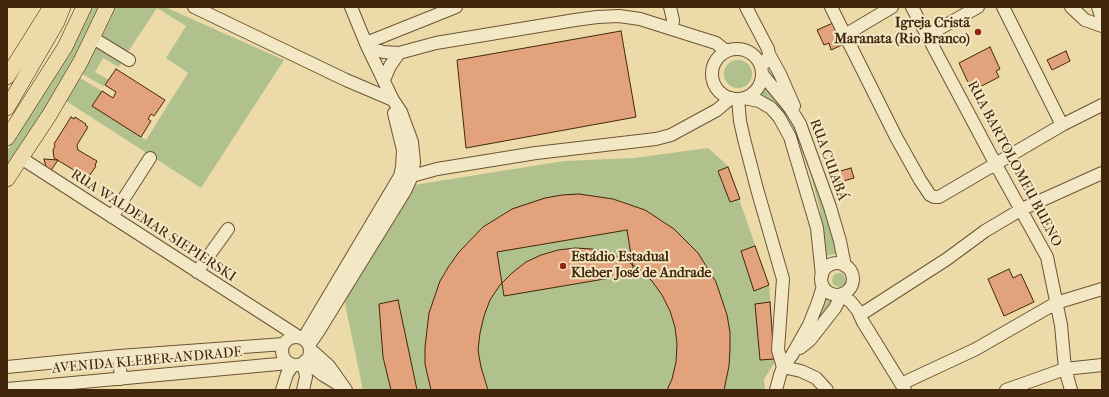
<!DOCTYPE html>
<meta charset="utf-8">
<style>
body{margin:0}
#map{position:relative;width:1109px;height:397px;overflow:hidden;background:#ecdba8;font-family:"IM FELL French Canon",serif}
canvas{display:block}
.frame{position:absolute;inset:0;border:8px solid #43270d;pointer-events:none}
</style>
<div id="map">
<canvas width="1109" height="397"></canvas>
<div class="frame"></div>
</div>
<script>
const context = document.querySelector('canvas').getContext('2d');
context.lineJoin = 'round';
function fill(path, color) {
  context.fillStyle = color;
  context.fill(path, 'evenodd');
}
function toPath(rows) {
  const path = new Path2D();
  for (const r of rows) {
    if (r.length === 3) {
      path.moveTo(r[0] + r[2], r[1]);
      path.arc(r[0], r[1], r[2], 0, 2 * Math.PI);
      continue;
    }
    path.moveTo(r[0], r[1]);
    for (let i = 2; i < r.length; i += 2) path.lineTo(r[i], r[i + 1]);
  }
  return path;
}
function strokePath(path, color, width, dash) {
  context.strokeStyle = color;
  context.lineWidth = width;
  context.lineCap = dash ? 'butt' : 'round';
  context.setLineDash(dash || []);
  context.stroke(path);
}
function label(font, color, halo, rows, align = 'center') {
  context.font = font + ' "IM FELL French Canon",serif';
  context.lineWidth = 4;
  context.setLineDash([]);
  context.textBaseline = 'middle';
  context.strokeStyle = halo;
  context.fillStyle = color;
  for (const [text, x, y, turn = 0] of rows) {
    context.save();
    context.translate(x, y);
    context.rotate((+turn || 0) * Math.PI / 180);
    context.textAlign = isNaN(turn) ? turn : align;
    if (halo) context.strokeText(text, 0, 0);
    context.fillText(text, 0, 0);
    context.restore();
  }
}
const green = toPath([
 [88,7,100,7,79,52,43,113,7,168,7,151,51,82],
 [115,7,165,7,284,60,201,188,66,101,80,78,102,91,93,106,146,140,188,73,166,58,186,26,157,8,126,55,101,38],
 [97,46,122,62,118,67,103,58,95,72,109,80,105,85,103,86,82,74],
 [738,74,14],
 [765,85,795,120,840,256,835,254,824,256,824,238,820,210,808,165,795,131,789,119,774,103,758,96],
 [708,148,726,164,728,167,769,285,775,362,764,379,765,390,363,390,344,299,414,185,564,161,634,158],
 [839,280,7],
 [825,292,833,297,838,298,807,340]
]);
const building = toPath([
 [833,23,842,45,831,50,829,43,824,45,817,30,833,23],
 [621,31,636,117,466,148,457,60,621,31],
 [990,47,1000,69,996,71,999,77,972,91,959,63,990,47],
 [1066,51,1070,61,1052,70,1047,60,1066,51],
 [116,69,165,100,154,116,151,114,148,119,151,121,141,137,92,106,102,91,113,98,116,92,105,85,116,69],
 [71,117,74,119,75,117,86,124,85,125,88,127,77,145,78,150,97,161,95,165,96,166,90,175,89,175,87,178,54,158,53,150,55,146,54,144,71,117],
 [44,159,58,160,48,175,44,159],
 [728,167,740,199,730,202,718,171,728,167],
 [851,168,854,178,833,184,830,174,851,168],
 [579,194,613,199,645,210,674,229,698,253,716,282,727,315,730,332,730,349,729,366,724,390,667,390,672,379,676,362,677,344,675,327,670,311,662,295,652,281,639,269,625,260,609,253,592,249,575,248,558,250,541,255,526,262,512,273,500,285,490,300,484,316,480,333,478,350,481,367,488,390,431,390,425,364,425,347,429,313,440,281,449,266,459,252,483,227,512,209,545,198,562,195,579,194],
 [627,230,634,274,504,296,497,252,627,230],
 [755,246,769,285,754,291,741,251,755,246],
 [1009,269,1013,278,1021,274,1034,302,1004,316,988,279,1009,269],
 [398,300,417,390,391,390,383,357,379,304,398,300],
 [770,302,774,359,760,360,755,304,770,302]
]);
const minor = toPath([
 [194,7,346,80,393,100],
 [670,7,673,20,672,29],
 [746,7,768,49,769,54,766,62],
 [831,7,896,137,920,180,930,195,934,197,939,197,1062,125,1102,105],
 [912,7,995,163,1047,257,1061,325,1065,369,1071,390],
 [1003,7,1062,125],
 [1071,7,1085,20,1102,26],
 [1098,7,1102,19],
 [845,35,892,7],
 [928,35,978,7],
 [93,38,129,60],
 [366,43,456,7],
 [367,46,383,52,399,53,436,43,575,20,597,17,619,16,640,19,716,43,726,51],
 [737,74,25],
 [769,54,780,74,794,106],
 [763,75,790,108,800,124,830,207,840,241,845,266],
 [384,80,390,66,399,53],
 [744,98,759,101,771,108,779,117,790,137,817,228,822,276],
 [738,99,740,121,744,139,757,189,783,279,778,350,783,367,801,371,816,378,827,390],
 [21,158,299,337],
 [412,176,437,169,536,153,656,139,671,135,717,110,731,98],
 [112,217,150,158],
 [837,279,16],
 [197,272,228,229],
 [841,295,851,302,858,311,863,322,905,390],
 [860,315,947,259,985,231,1022,209,1102,173],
 [296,351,14],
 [303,339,400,176,402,167,403,150,394,113],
 [309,345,318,332,405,191,412,176,414,162,412,142,401,112,393,100,367,46,351,7],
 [800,348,810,340,835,308,838,302,839,295],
 [310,349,329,366,346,390],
 [119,356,121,379],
 [305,361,323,375,341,386],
 [302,364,305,371,306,377,303,390],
 [7,367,119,356,284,344],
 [901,384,976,349,1056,303,1102,289],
 [7,389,289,363],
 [282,390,287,374,293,365],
 [776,390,780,375,783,367,792,355,809,325,818,302,823,286],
 [1006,390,1065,369,1102,365]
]);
const major = toPath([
 [7,77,51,7],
 [7,108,57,22,63,7],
 [7,138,65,47,84,7],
 [7,179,50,114,81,61,107,7]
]);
const markers = [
 [978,32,4,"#8f2418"],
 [563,266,4,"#8f2418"]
];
const poiNames = [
 ["Igreja Cristã",970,24],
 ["Maranata (Rio Branco)",970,40],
 ["Estádio Estadual",571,258,"left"],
 ["Kleber José de Andrade",571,274,"left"]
];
const streetNames = [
 ["RUA CUIABÁ",828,160,70],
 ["RUA BARTOLOMEU BUENO",1014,164,62],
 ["RUA WALDEMAR SIEPIERSKI",153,226,33],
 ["AVENIDA KLEBER ANDRADE",147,361,-5]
];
fill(green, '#b1c18d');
fill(building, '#e2a37c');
strokePath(building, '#43270d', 1);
strokePath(minor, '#6d5434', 14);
strokePath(major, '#43270d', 16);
strokePath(minor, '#f3e8c6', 12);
strokePath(major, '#ecdba8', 15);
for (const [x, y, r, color] of markers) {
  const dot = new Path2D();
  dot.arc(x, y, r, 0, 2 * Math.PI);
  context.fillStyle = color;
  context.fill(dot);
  strokePath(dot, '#f3e8c6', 1.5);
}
label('bold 14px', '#43270d', '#f3e8c6', poiNames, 'right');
label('14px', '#43270d', '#f3e8c6', streetNames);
</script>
